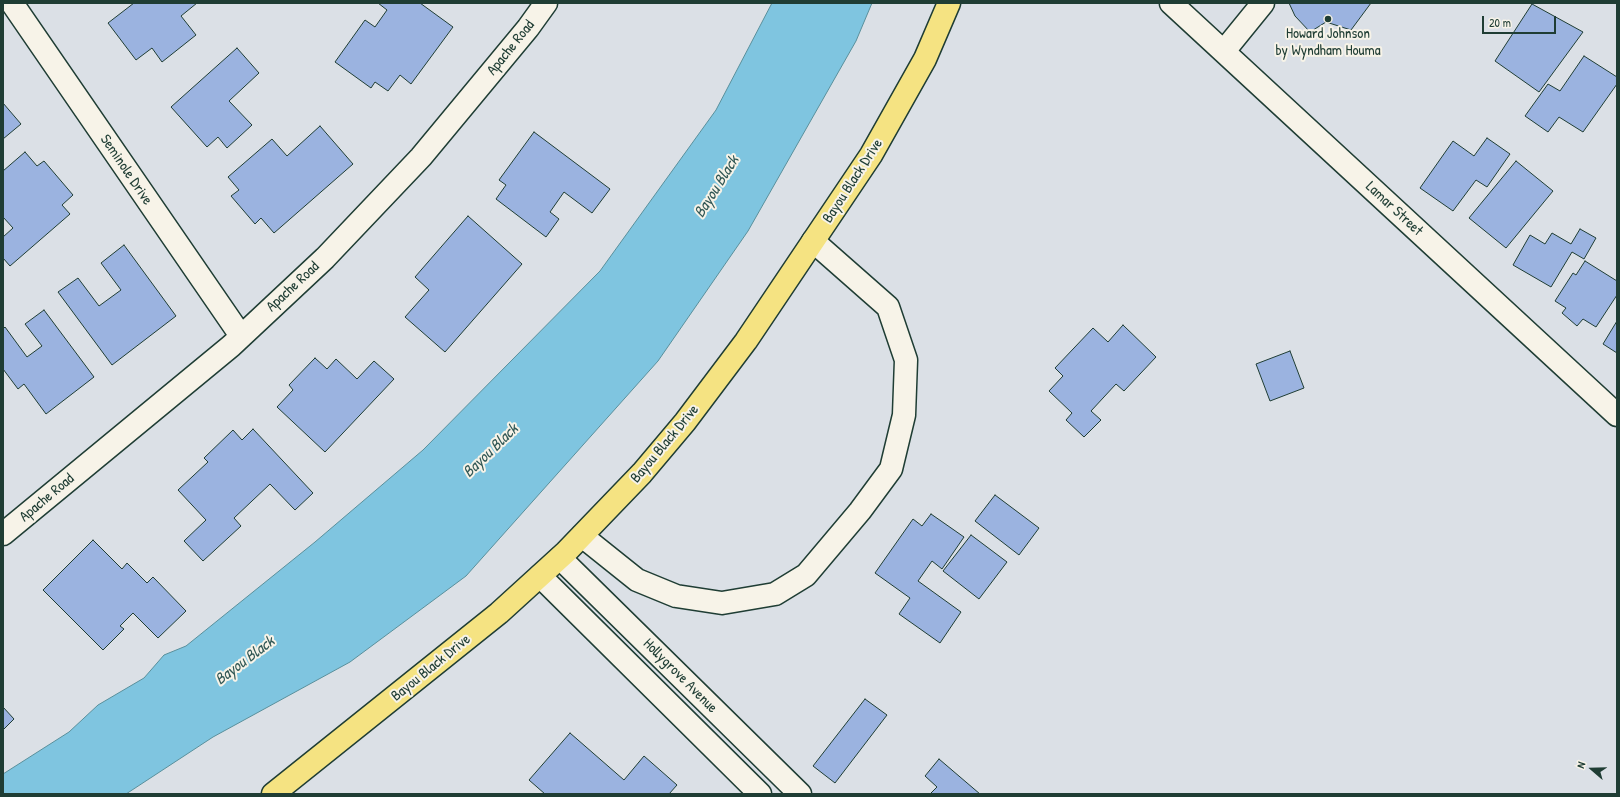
<!DOCTYPE html>
<style>
body{margin:0}
#map{position:relative;width:1620px;height:797px;overflow:hidden;background:#dbe0e6;font-family:"Patrick Hand",sans-serif}
canvas{display:block}
.frame{position:absolute;inset:0;border:4px solid #1f3d34;pointer-events:none}
.north{position:absolute;left:1572px;top:749px;width:40px;height:40px;-webkit-text-stroke:3px #f7f3e8;paint-order:stroke;rotate:290deg;font-size:11px;font-weight:700;line-height:16px;text-align:center;color:#1f3d34}
.north::after{content:'';display:block;margin:auto;width:14px;height:18px;background:#1f3d34;clip-path:polygon(50% 0,100% 100%,50% 72%,0 100%)}
.scale{position:absolute;left:1482px;top:16px;width:74px;height:18px;box-sizing:border-box;border:2px solid #1f3d34;border-top:0;padding-left:5px;font-size:12px;line-height:14px;white-space:nowrap;color:#1f3d34;-webkit-text-stroke:3px #f7f3e8;paint-order:stroke}
</style>
<div id="map">
<canvas width="1620" height="797"></canvas>
<div class="frame"></div>
<div class="north">N</div>
<div class="scale">20 m</div>
</div>
<script>
const context = document.querySelector('canvas').getContext('2d');
context.lineJoin = 'round';
function fill(path, color) {
  context.fillStyle = color;
  context.fill(path, 'evenodd');
}
function toPath(rows) {
  const path = new Path2D();
  for (const r of rows) {
    path.moveTo(r[0], r[1]);
    for (let i = 2; i < r.length; i += 2) path.lineTo(r[i], r[i + 1]);
  }
  return path;
}
function strokePath(path, color, width, dash) {
  context.strokeStyle = color;
  context.lineWidth = width;
  context.lineCap = dash ? 'butt' : 'round';
  context.setLineDash(dash || []);
  context.stroke(path);
}
function label(font, color, halo, rows, align = 'center') {
  context.font = font + ' "Patrick Hand",sans-serif';
  context.lineWidth = 4;
  context.setLineDash([]);
  context.textBaseline = 'middle';
  context.strokeStyle = halo;
  context.fillStyle = color;
  for (const [text, x, y, turn = 0] of rows) {
    context.save();
    context.translate(x, y);
    context.rotate((+turn || 0) * Math.PI / 180);
    context.textAlign = isNaN(turn) ? turn : align;
    if (halo) context.strokeText(text, 0, 0);
    context.fillText(text, 0, 0);
    context.restore();
  }
}
const water = toPath([
 [772,3,872,3,856,41,748,231,658,361,466,576,350,662,213,737,126,794,3,794,3,774,69,732,98,705,144,678,164,655,186,646,315,542,423,450,600,271,716,110,772,3]
]);
const building = toPath([
 [134,3,197,3,181,16,196,35,162,62,152,48,136,60,108,23,134,3],
 [378,3,420,3,453,27,411,84,400,75,388,91,375,82,371,88,335,62,365,20,375,27,387,10,378,3],
 [1289,3,1371,3,1351,30,1326,22,1310,32,1295,16,1289,3],
 [1532,4,1583,32,1539,92,1495,61,1532,4],
 [237,48,259,73,229,101,252,125,227,148,218,137,207,147,171,107,237,48],
 [1584,56,1617,77,1617,84,1583,132,1559,117,1548,132,1525,116,1548,84,1560,91,1584,56],
 [3,103,21,124,3,139,3,103],
 [320,126,353,164,274,233,261,218,255,224,231,196,239,190,228,177,272,139,287,156,320,126],
 [534,132,610,189,592,213,564,192,550,212,559,219,546,237,496,199,506,185,499,180,534,132],
 [1487,138,1510,154,1487,187,1476,180,1453,211,1420,188,1453,141,1474,156,1487,138],
 [25,152,37,166,44,161,73,195,62,205,70,214,10,266,3,258,3,237,13,228,3,217,3,171,25,152],
 [1516,161,1553,191,1506,248,1469,218,1516,161],
 [468,216,522,264,445,352,405,317,429,290,415,277,468,216],
 [1580,229,1596,238,1584,259,1572,252,1551,287,1513,265,1530,235,1545,244,1552,233,1571,244,1580,229],
 [124,245,176,316,112,365,58,292,78,278,99,306,121,290,101,263,124,245],
 [1585,261,1617,281,1617,295,1596,327,1583,319,1577,326,1562,313,1566,308,1555,301,1573,273,1576,275,1585,261],
 [44,310,94,377,46,414,24,384,18,389,3,369,3,329,5,327,27,357,42,346,25,324,44,310],
 [1617,321,1617,353,1603,344,1617,321],
 [1123,325,1156,357,1124,391,1116,384,1091,411,1101,420,1084,437,1066,420,1072,413,1049,391,1063,376,1055,368,1093,328,1108,342,1123,325],
 [1290,351,1304,388,1270,401,1256,364,1290,351],
 [315,358,327,369,336,359,357,379,374,361,394,379,325,452,277,407,293,390,289,385,315,358],
 [253,429,313,493,295,510,270,484,234,518,241,526,203,561,184,541,206,520,178,490,208,462,204,458,233,430,242,440,253,429],
 [995,495,1039,528,1019,555,975,521,995,495],
 [931,514,964,537,942,569,932,561,918,581,961,612,940,643,899,614,910,598,875,573,913,519,922,526,931,514],
 [971,535,1007,562,979,599,943,571,971,535],
 [93,540,122,569,127,563,147,583,153,577,186,611,158,638,133,613,120,626,124,629,103,650,43,590,93,540],
 [865,699,887,715,835,783,813,766,865,699],
 [3,707,14,719,3,730,3,707],
 [570,733,624,780,644,756,677,785,669,794,545,794,529,780,570,733],
 [939,759,980,794,930,794,937,787,925,776,939,759]
]);
const minor = toPath([
 [12,3,241,336],
 [1171,3,1617,415],
 [1224,51,1263,3],
 [3,534,231,346,325,258,421,157,528,28,546,3],
 [582,536,637,580,676,596,722,603,775,594,806,575,860,511,891,469,904,415,906,360,888,307,813,241],
 [560,558,800,794],
 [540,576,760,794]
]);
const major = toPath([
 [273,794,499,613,566,552,642,473,685,422,746,341,871,155,925,59,949,3]
]);
const markers = [
 [1328,19,4,"#1f3d34"]
];
const poiNames = [
 ["Howard Johnson",1328,34],
 ["by Wyndham Houma",1328,51]
];
const streetNames = [
 ["Apache Road",511,48,-51],
 ["Seminole Drive",126,170,56],
 ["Bayou Black Drive",853,181,-57],
 ["Lamar Street",1394,209,43],
 ["Apache Road",293,287,-43],
 ["Bayou Black Drive",665,444,-50],
 ["Apache Road",47,498,-40],
 ["Bayou Black Drive",431,668,-39],
 ["Hollygrove Avenue",680,676,45]
];
const waterNames = [
 ["Bayou Black",717,187,-58],
 ["Bayou Black",491,451,-44],
 ["Bayou Black",245,661,-37]
];
fill(water, '#7fc5e0');
strokePath(water, '#598f9b', 1);
fill(building, '#9bb3e0');
strokePath(building, '#1f3d34', 1);
strokePath(minor, '#1f3d34', 25);
strokePath(major, '#1f3d34', 25);
strokePath(minor, '#f7f3e8', 22);
strokePath(major, '#f5e382', 22);
for (const [x, y, r, color] of markers) {
  const dot = new Path2D();
  dot.arc(x, y, r, 0, 2 * Math.PI);
  context.fillStyle = color;
  context.fill(dot);
  strokePath(dot, '#f7f3e8', 1.5);
}
label('15px', '#1f3d34', '#f7f3e8', poiNames);
label('15px', '#1f3d34', '#f7f3e8', streetNames);
label('italic 16px', '#325856', '#f7f3e8', waterNames);
</script>
